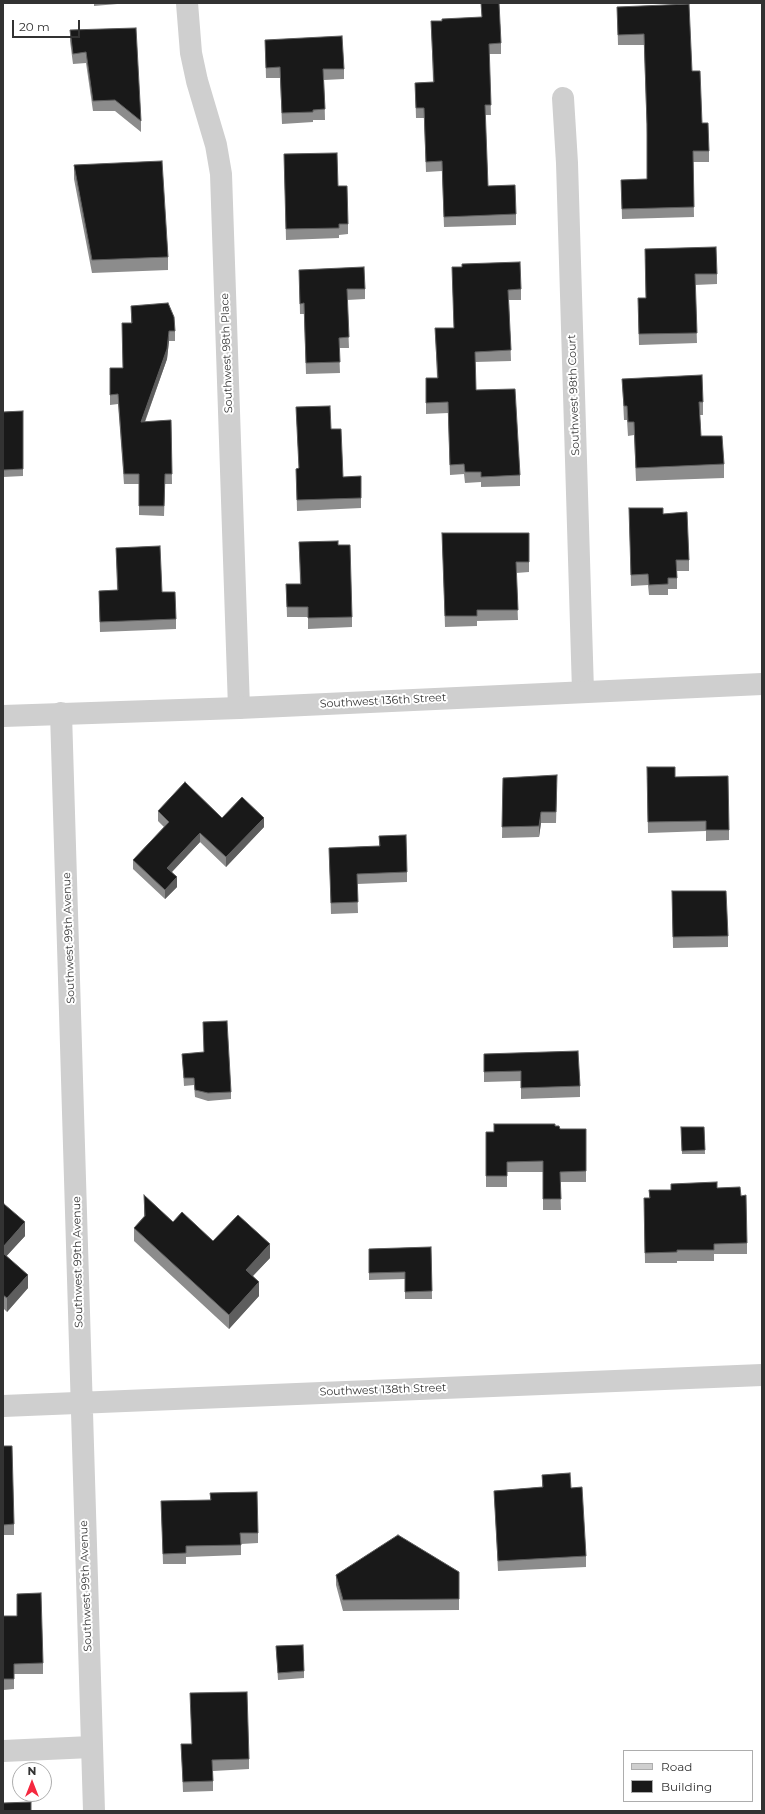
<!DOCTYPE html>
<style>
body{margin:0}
#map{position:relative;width:765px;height:1814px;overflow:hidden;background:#fff;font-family:Montserrat,sans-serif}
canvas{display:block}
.frame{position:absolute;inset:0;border:4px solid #323232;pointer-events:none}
.legend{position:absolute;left:623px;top:1750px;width:130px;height:52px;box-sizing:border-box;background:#fff;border:1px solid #adadad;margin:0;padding:5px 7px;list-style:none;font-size:12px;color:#323232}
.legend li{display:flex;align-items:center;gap:8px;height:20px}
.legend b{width:20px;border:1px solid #adadad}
.north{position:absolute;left:12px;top:1762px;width:40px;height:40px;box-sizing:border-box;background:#fff;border:1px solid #adadad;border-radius:50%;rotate:0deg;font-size:11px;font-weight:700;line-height:16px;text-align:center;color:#323232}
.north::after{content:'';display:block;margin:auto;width:14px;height:18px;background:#f5283f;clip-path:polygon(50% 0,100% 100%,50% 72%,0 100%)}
.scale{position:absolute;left:12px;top:20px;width:68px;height:18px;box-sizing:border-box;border:2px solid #323232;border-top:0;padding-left:5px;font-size:12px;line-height:14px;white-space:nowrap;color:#323232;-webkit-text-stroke:3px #fff;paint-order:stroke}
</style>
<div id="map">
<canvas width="765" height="1814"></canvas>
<div class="frame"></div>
<ul class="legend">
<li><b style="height:5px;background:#cfcfcf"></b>Road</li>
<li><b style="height:11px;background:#191919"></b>Building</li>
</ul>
<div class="north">N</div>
<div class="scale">20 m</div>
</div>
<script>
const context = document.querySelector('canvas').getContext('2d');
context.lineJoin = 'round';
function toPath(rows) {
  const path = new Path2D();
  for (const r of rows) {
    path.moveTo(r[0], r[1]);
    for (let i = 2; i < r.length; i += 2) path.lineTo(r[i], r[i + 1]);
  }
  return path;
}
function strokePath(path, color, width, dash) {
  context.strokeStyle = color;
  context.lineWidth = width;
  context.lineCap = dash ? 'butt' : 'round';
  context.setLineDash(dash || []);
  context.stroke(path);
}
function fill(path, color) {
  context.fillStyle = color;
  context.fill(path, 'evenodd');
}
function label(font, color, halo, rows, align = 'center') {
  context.font = font + ' Montserrat,sans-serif';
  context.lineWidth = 4;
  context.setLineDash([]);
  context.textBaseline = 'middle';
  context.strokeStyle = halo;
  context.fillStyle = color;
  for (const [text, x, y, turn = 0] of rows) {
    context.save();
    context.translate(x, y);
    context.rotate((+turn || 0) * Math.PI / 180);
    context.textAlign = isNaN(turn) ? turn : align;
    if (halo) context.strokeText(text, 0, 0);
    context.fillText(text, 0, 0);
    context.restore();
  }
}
const minor = toPath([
 [187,3,191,53,197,81,216,145,221,174,239,708],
 [563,98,567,163,583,691],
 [61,713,94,1811],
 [3,1406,762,1375],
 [3,1751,91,1747]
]);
const tertiary = toPath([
 [3,716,239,708,762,684]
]);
const wall = toPath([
 [94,3,129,3,94,6],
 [481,3,499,3,501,43,501,54,489,54,491,115,485,115,488,186,516,214,516,225,444,227,442,171,426,172,424,118,416,118,415,83,433,82,431,21,442,21,482,17],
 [617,7,692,71,702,123,709,151,709,162,693,162,694,217,622,219,621,180,647,179,647,135,644,45,618,45],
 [70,30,141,121,141,132,115,111,93,111,86,63,73,64,70,41],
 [265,40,344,69,344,79,324,80,325,120,313,120,313,122,282,124,280,78,266,78],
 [284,154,338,186,348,224,348,234,339,235,339,238,286,240],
 [74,165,168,257,168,270,92,273,74,179],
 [645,259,717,274,717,284,695,285,697,343,639,345,638,309,646,298],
 [452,267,521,289,521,300,509,300,511,361,475,362,476,390,520,475,520,486,481,487,481,482,465,483,464,474,450,475,448,413,426,414,426,388,437,378,435,328,454,328],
 [299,270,365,289,365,299,347,300,349,348,339,348,340,373,306,374,304,314,300,314],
 [131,306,175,331,175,341,169,341,167,359,145,422,171,420,172,484,165,484,164,516,139,515,139,484,124,484,118,404,110,405,110,368,123,368,122,323,131,323],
 [622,379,703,402,703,415,700,415,701,436,724,464,724,478,636,481,634,435,628,436,627,420,624,420],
 [296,407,331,429,343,477,361,498,361,508,297,511,296,469,299,468],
 [23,411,23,476,3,477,3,412],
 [629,508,663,514,689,560,689,571,677,571,677,589,668,589,668,595,649,595,648,585,631,586],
 [442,533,529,533,529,572,516,573,518,620,477,621,477,626,445,627],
 [299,542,338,545,352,617,352,627,308,629,308,617,287,617,286,584,300,584],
 [116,548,162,592,176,619,176,629,100,632,99,591,117,590],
 [675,777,729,830,729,840,706,841,706,831,648,833,647,778],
 [503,778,557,785,556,823,541,823,539,837,502,838],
 [158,811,222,818,264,827,226,867,200,842,172,872,177,887,165,899,133,869,133,860,164,827,158,821],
 [379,836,407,872,407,882,357,884,358,913,331,914,329,848,379,846],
 [672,891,728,936,728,947,673,948],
 [182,1054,231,1092,231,1099,208,1101,195,1097,194,1085,184,1086],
 [484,1054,580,1086,580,1097,521,1099,521,1081,484,1082],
 [555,1126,560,1129,586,1129,586,1182,560,1182,561,1210,543,1210,543,1172,507,1172,507,1187,486,1187,486,1132,494,1132],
 [681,1127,704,1127,705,1154,682,1154],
 [671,1184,717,1188,741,1196,747,1243,747,1254,714,1254,714,1261,677,1261,677,1263,645,1263,644,1208,649,1198,649,1190,671,1190],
 [144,1195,173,1222,213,1241,270,1258,253,1276,259,1296,229,1329,134,1241,134,1228,144,1216],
 [3,1205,25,1236,6,1256,28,1288,7,1312,3,1308],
 [431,1247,432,1299,405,1299,405,1279,369,1280,369,1249],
 [3,1446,14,1524,14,1535,3,1535],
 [542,1475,571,1488,586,1556,586,1567,498,1571,494,1491,542,1487],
 [210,1493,258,1533,258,1543,241,1544,241,1555,186,1557,186,1564,163,1564,161,1501,210,1500],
 [459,1572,459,1610,343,1611,336,1585,336,1575],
 [17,1594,43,1663,43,1674,14,1674,14,1689,3,1690,3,1616,17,1616],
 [276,1646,304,1671,304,1678,278,1680],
 [181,1744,249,1759,249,1769,213,1771,213,1791,183,1792]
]);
const shadedWall = toPath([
 [169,331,169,341,167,359,141,432,141,422],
 [541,812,541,823,539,837,539,826],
 [264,818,264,827,226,867,226,857],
 [200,833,200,842,167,877,167,868],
 [177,877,177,887,165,899,165,890],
 [25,1222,25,1236,3,1260,3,1247],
 [270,1244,270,1258,246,1283,246,1270],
 [28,1275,28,1288,7,1312,7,1298],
 [259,1282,259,1296,229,1329,229,1315]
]);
const building = toPath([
 [481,3,499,3,501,43,489,44,491,105,485,105,488,186,515,185,516,214,444,217,442,161,426,162,424,108,416,108,415,83,434,82,431,21,442,21,442,19,482,17,481,3],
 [689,4,692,71,700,71,702,123,708,123,709,151,693,151,694,207,622,209,621,180,647,179,647,124,644,34,618,35,617,7,689,4],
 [136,28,141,121,115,100,93,101,86,52,73,54,70,30,136,28],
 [342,36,344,69,323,69,325,109,313,110,313,112,282,113,280,67,266,68,265,40,342,36],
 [337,153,338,186,347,186,348,224,339,224,339,228,286,229,284,154,337,153],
 [162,161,168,257,92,260,74,165,162,161],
 [716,247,717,274,695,274,697,333,639,334,638,298,646,298,645,249,716,247],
 [520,262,521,289,508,290,511,350,475,352,476,390,515,389,520,475,481,477,481,472,465,472,464,464,450,465,448,402,426,403,426,378,438,378,435,328,454,328,452,267,462,267,462,264,520,262],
 [364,267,365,289,347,289,349,337,339,338,340,362,306,363,304,303,300,304,299,270,364,267],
 [168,303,174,317,175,331,169,331,167,349,141,422,171,420,172,474,165,474,164,506,139,506,139,474,124,474,118,394,110,395,110,368,123,368,122,323,132,323,131,306,168,303],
 [702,375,703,402,699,402,701,436,722,436,724,464,636,468,634,422,628,422,627,406,624,406,622,379,702,375],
 [330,406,331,429,341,429,343,477,361,476,361,498,297,500,296,469,299,468,296,407,330,406],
 [23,411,23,469,3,470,3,412,23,411],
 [629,508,663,508,663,514,687,512,689,560,676,560,677,578,668,578,668,584,649,585,648,574,631,575,629,508],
 [442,533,529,533,529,562,516,562,518,610,477,610,477,616,445,616,442,533],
 [338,541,338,545,350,545,352,617,308,618,308,607,287,607,286,584,301,584,299,542,338,541],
 [160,546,162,592,175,592,176,619,100,622,99,591,118,590,116,548,160,546],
 [647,767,675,767,675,777,728,776,729,830,706,830,706,821,648,822,647,767],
 [557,775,556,812,541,812,539,826,502,827,503,778,557,775],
 [185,782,222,818,242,797,264,818,226,857,200,833,167,868,177,877,165,890,133,860,169,822,158,811,185,782],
 [406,835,407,872,357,874,358,902,331,903,329,848,380,846,379,836,406,835],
 [672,891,726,891,728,936,673,937,672,891],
 [227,1021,231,1092,208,1093,195,1090,194,1078,184,1078,182,1054,204,1052,203,1022,227,1021],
 [578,1051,580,1086,521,1088,521,1071,484,1072,484,1054,578,1051],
 [494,1124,555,1124,555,1126,559,1126,560,1129,586,1129,586,1171,560,1172,561,1199,543,1199,543,1161,507,1162,507,1176,486,1176,486,1132,494,1132,494,1124],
 [681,1127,704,1127,705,1150,682,1151,681,1127],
 [717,1182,717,1188,740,1187,741,1196,746,1195,747,1243,714,1244,714,1250,677,1250,677,1252,645,1253,644,1198,650,1198,649,1190,671,1190,671,1184,717,1182],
 [144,1195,173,1222,182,1212,213,1241,238,1215,270,1244,246,1270,259,1282,229,1315,134,1228,145,1216,144,1195],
 [4,1204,25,1222,3,1247,3,1205,4,1204],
 [431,1247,432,1291,405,1292,405,1272,369,1273,369,1249,431,1247],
 [3,1253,28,1275,7,1298,3,1295,3,1253],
 [3,1446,12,1446,14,1524,3,1525,3,1446],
 [570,1473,571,1488,582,1487,586,1556,498,1561,494,1491,543,1487,542,1475,570,1473],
 [257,1492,258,1533,240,1533,241,1545,186,1546,186,1553,163,1554,161,1501,211,1500,210,1493,257,1492],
 [398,1535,459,1572,459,1599,343,1600,336,1575,398,1535],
 [41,1593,43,1663,14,1664,14,1679,3,1679,3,1616,17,1616,17,1594,41,1593],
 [303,1645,304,1671,278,1673,276,1646,303,1645],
 [247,1692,249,1759,212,1760,213,1781,183,1782,181,1744,192,1744,190,1693,247,1692],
 [31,1802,31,1811,3,1811,3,1803,31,1802]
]);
const streetNames = [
 ["Southwest 98th Place",227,353,-92],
 ["Southwest 98th Court",574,395,-92],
 ["Southwest 136th Street",383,701,-3],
 ["Southwest 99th Avenue",69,938,-92],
 ["Southwest 99th Avenue",78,1262,-91],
 ["Southwest 138th Street",383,1390,-2],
 ["Southwest 99th Avenue",86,1586,-92]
];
strokePath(minor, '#cfcfcf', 22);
strokePath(tertiary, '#cfcfcf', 22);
fill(wall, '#8c8c8c');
fill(shadedWall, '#5e5e5e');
fill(building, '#191919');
strokePath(building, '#5e5e5e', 1);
label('11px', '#323232', '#fff', streetNames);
</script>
